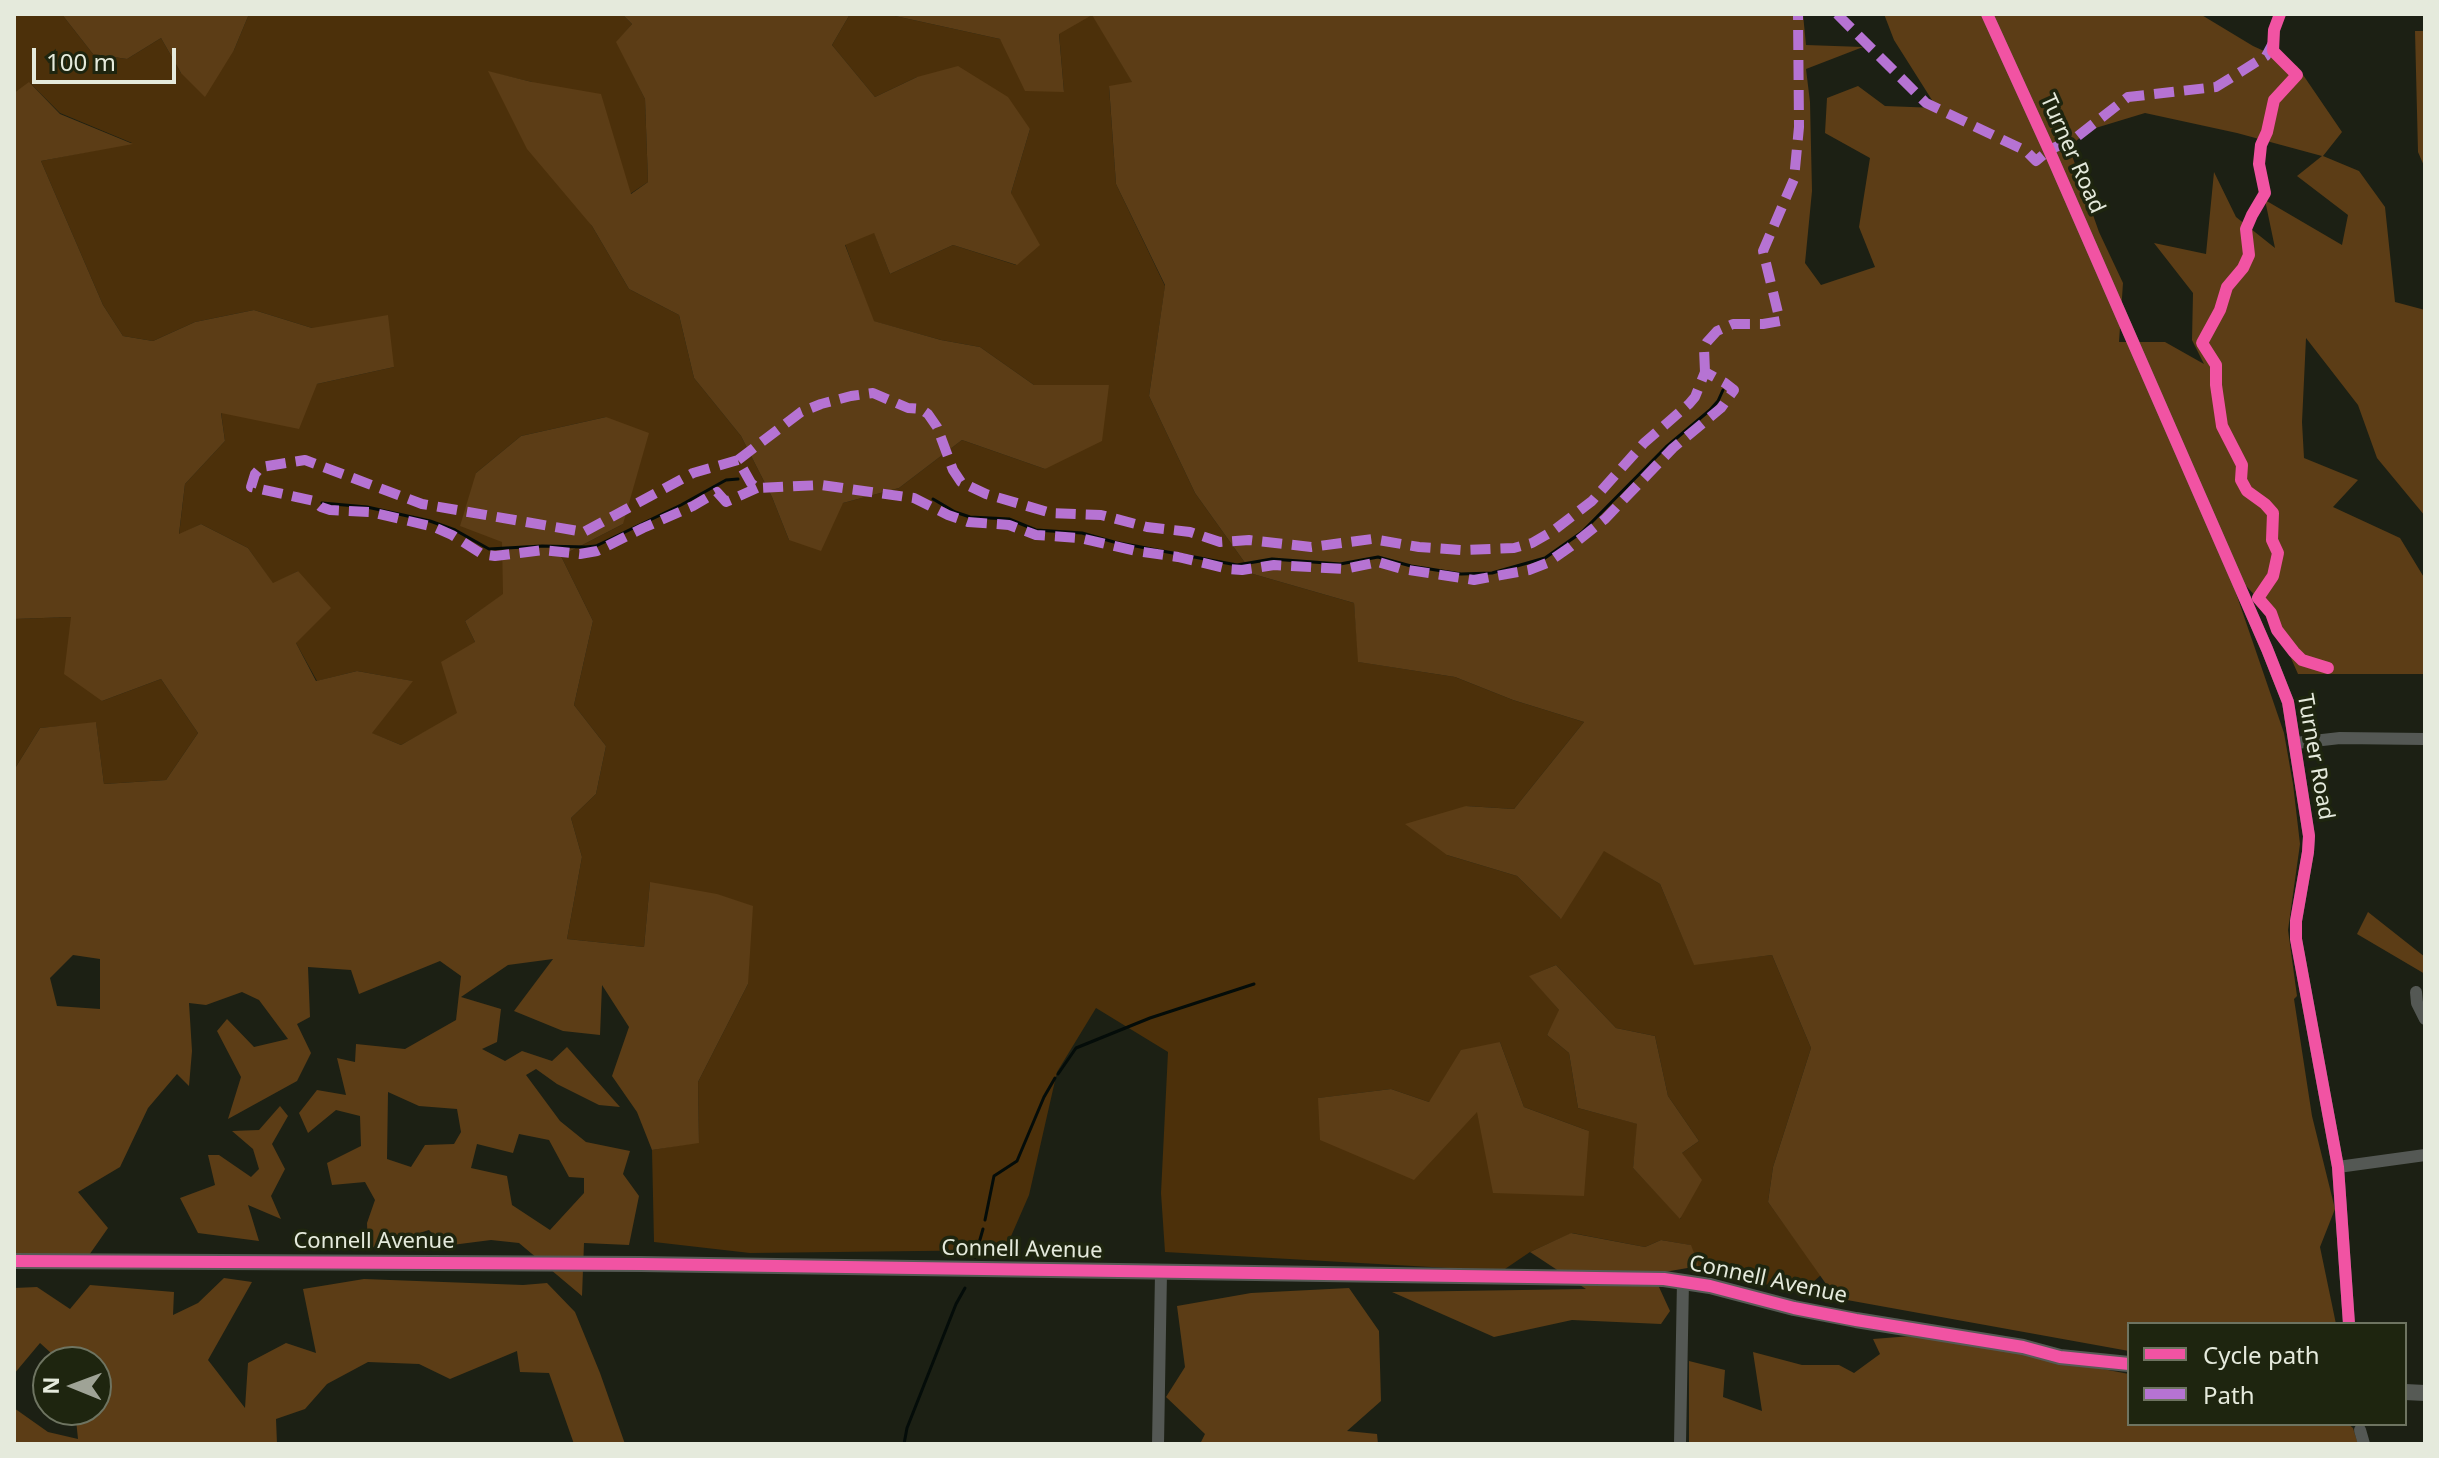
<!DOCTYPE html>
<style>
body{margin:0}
#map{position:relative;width:2439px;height:1458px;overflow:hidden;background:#1c2014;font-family:"Noto Sans",sans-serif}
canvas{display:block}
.frame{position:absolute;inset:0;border:16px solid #e5eadc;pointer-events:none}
.legend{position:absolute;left:2127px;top:1322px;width:280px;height:104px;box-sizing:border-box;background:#1e250f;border:2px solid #6e7461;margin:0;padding:10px 14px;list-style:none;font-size:24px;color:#e5eadc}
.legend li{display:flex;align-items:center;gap:16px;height:40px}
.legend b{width:40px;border:2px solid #6e7461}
.north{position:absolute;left:32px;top:1346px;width:80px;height:80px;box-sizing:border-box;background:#1e250f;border:2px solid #6e7461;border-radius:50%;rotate:271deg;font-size:22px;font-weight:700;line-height:32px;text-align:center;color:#e5eadc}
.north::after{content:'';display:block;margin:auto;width:28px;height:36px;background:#9fa396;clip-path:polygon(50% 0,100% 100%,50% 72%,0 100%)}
.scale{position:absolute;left:32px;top:48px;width:144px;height:36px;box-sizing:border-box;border:4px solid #e5eadc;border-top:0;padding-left:10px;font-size:24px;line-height:28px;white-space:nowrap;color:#e5eadc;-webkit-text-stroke:6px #1e250f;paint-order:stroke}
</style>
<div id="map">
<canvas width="2439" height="1458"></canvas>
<div class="frame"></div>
<ul class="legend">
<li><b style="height:10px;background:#f153a3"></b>Cycle path</li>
<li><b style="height:10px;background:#b673d3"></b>Path</li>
</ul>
<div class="north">N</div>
<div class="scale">100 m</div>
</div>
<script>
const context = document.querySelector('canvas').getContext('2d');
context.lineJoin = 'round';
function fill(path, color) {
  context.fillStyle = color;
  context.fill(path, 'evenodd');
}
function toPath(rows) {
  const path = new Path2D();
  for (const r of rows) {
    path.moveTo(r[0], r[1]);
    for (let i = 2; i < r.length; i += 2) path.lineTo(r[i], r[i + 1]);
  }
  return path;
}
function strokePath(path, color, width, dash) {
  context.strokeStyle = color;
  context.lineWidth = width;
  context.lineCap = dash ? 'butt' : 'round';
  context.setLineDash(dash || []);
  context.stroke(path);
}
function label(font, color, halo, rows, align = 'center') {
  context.font = font + ' "Noto Sans",sans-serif';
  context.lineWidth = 7;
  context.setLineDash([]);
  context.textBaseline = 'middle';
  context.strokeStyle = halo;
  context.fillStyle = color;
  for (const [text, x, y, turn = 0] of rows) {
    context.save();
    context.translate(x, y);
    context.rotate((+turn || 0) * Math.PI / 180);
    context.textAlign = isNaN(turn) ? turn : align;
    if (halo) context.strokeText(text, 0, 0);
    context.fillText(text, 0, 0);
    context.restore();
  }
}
const green = toPath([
 [14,14,64,14,64,17,93,54,127,59,161,38,181,73,234,50,249,14,622,14,632,24,617,42,645,99,648,182,630,194,532,82,489,72,592,226,629,289,679,315,694,378,741,436,772,497,789,540,843,503,899,488,962,440,1045,469,1109,385,1034,385,980,347,941,340,873,321,845,244,874,232,890,274,953,245,1016,265,1011,193,1030,129,917,77,875,97,832,45,850,14,886,14,1000,39,1064,92,1059,33,1092,14,1133,83,1109,87,1116,184,1165,286,1149,396,1195,493,1253,574,1354,603,1359,662,1455,677,1513,700,1584,722,1514,809,1466,806,1447,855,1517,876,1560,918,1604,850,1660,884,1694,964,1772,955,1811,1048,1773,1167,1768,1202,1821,1275,1802,1292,1750,1281,1699,1266,1690,1245,1661,1240,1645,1247,1572,1233,1530,1252,1502,1271,1165,1252,1161,1193,1168,1052,1096,1008,1057,1072,1029,1195,1005,1250,750,1253,654,1242,652,1150,699,1142,698,1082,748,984,650,883,644,947,567,939,582,857,571,818,596,794,606,746,574,705,593,621,561,556,623,524,606,417,521,436,476,473,503,542,503,595,465,621,475,642,458,714,401,745,371,733,412,681,357,671,317,681,296,643,298,571,273,584,248,548,201,524,179,535,185,484,225,441,221,412,317,384,394,367,312,328,254,310,195,322,153,341,123,336,103,305,41,161,132,143,60,113,30,83,14,93],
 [1556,965,1616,1028,1655,1036,1668,1096,1699,1141,1682,1153,1681,1219,1633,1168,1638,1124,1578,1108,1569,1053,1547,1035,1560,1011,1530,976],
 [1500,1042,1524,1107,1589,1131,1477,1111,1319,1098,1391,1089,1429,1102],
 [71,617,102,701,161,679,198,733,166,780,104,784,96,723,40,728,14,770,14,619]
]);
const forest = toPath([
 [64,14,249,14,234,50,205,97,181,73,161,38,127,59,93,54,64,17],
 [622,14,850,14,832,45,875,97,917,77,958,66,1008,97,1030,129,1011,193,1040,245,1017,265,953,245,890,274,874,233,845,245,874,321,941,340,980,347,1034,385,1109,385,1102,441,1045,469,962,440,899,488,843,503,821,551,789,540,772,497,741,436,694,378,679,315,629,289,592,226,527,149,488,71,532,82,601,94,631,194,648,182,645,99,616,42,632,24],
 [886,14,1803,14,1806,45,1863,47,1806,69,1810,102,1812,191,1805,263,1821,285,1875,267,1859,227,1870,158,1825,133,1827,98,1858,86,1885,106,1937,108,1894,40,1884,14,2200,14,2253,46,2297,66,2342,132,2323,156,2359,171,2385,207,2395,302,2425,310,2425,516,2377,458,2358,405,2306,338,2302,422,2304,458,2358,480,2333,507,2400,538,2425,579,2425,674,2298,674,2271,613,2226,564,2284,733,2293,784,2300,844,2288,930,2297,996,2294,999,2312,1116,2335,1209,2320,1247,2336,1324,2129,1324,2129,1351,1836,1298,1768,1202,1773,1167,1811,1048,1772,955,1694,965,1660,884,1604,851,1561,919,1517,876,1447,855,1405,824,1466,806,1514,809,1584,722,1513,700,1455,677,1358,662,1354,603,1253,574,1195,493,1149,396,1165,285,1116,184,1109,86,1132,82,1092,15,1059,34,1064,92,1025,91,1000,39],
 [2145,113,2237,133,2322,156,2297,176,2348,215,2342,245,2265,200,2275,248,2236,217,2214,172,2206,254,2154,243,2193,293,2192,340,2204,364,2165,342,2119,342,2123,283,2099,232,2069,147,2089,130],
 [2415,31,2425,31,2425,168,2418,152],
 [29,82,60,114,133,144,41,161,103,305,123,336,153,341,195,322,254,310,312,328,388,315,394,367,317,384,299,429,221,413,225,441,185,484,179,534,201,524,248,548,273,583,298,571,331,608,296,643,316,681,357,671,413,681,372,733,401,745,457,713,441,662,475,642,465,621,503,594,502,542,460,526,476,473,521,436,606,417,649,433,623,524,561,556,593,621,574,705,606,746,596,794,571,818,582,857,567,939,644,947,650,882,717,894,753,906,748,984,698,1082,699,1143,652,1150,637,1112,612,1076,629,1027,602,985,600,1035,563,1031,514,1011,553,959,508,965,461,997,501,1009,497,1042,482,1049,505,1061,522,1051,552,1061,567,1047,620,1107,599,1105,557,1084,536,1069,526,1075,560,1121,586,1142,630,1151,623,1174,639,1196,629,1245,584,1243,582,1296,519,1243,491,1240,444,1246,429,1230,368,1249,367,1223,375,1200,365,1182,332,1185,327,1163,361,1146,360,1116,336,1110,308,1133,299,1113,317,1090,346,1095,337,1058,355,1062,356,1044,405,1049,456,1020,461,976,440,961,359,994,351,970,308,967,310,1017,297,1024,311,1053,297,1081,228,1119,241,1077,217,1031,227,1019,254,1047,288,1039,259,1000,242,992,206,1005,189,1003,192,1051,189,1086,177,1074,148,1108,120,1167,78,1192,108,1228,87,1258,14,1253,14,770,40,728,96,722,104,784,166,780,198,733,161,679,102,701,64,674,71,617,14,619,14,93],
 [73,955,100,959,100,1009,57,1006,50,978],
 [388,1092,419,1106,457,1109,461,1132,454,1144,425,1145,411,1167,387,1159],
 [519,1134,549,1140,569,1177,584,1178,584,1193,550,1230,512,1205,507,1176,471,1168,477,1144,513,1153],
 [2368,912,2425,957,2425,974,2357,934],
 [1556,965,1616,1028,1655,1036,1668,1096,1699,1141,1682,1153,1702,1180,1680,1219,1633,1168,1637,1124,1578,1108,1569,1053,1547,1035,1559,1010,1529,976],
 [1500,1042,1524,1107,1589,1131,1584,1196,1493,1193,1477,1112,1414,1180,1320,1140,1318,1098,1391,1089,1429,1102,1461,1050],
 [280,1106,288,1116,272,1144,285,1169,271,1196,281,1219,248,1205,259,1241,198,1233,180,1198,215,1185,208,1155,219,1155,251,1177,259,1169,253,1149,232,1131,259,1130],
 [1571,1233,1645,1247,1661,1240,1691,1245,1699,1266,1653,1274,1670,1311,1661,1324,1572,1320,1494,1337,1392,1292,1586,1289,1530,1252],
 [224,1278,252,1282,208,1360,245,1408,248,1363,286,1343,316,1353,303,1289,364,1279,523,1285,547,1283,575,1312,600,1373,625,1444,574,1444,549,1373,520,1372,517,1351,450,1379,419,1364,368,1362,327,1384,305,1409,276,1419,277,1444,14,1444,14,1408,48,1432,78,1439,75,1410,96,1410,96,1362,61,1362,40,1343,14,1374,14,1288,37,1287,70,1309,90,1285,174,1292,173,1315,198,1303],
 [1349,1288,1379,1331,1381,1401,1347,1431,1377,1434,1378,1444,1200,1444,1205,1434,1166,1397,1185,1367,1177,1306,1251,1293],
 [1924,1335,2129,1374,2129,1424,2348,1424,2353,1428,2358,1444,1689,1444,1689,1361,1725,1370,1723,1397,1762,1411,1753,1352,1802,1365,1839,1365,1854,1373,1880,1354,1873,1339]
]);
const stream = toPath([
 [933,499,955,512,970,517,1009,519,1036,530,1082,533,1114,542,1237,565,1272,559,1340,564,1378,557,1411,566,1461,574,1492,573,1545,558,1582,532,1666,447,1710,410,1718,401,1723,390],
 [322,503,367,507,430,521,455,530,489,549,542,546,586,547,596,546,681,505,726,480,738,479],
 [1058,1074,1076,1048,1150,1018,1254,984],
 [985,1220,994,1176,1017,1161,1044,1097,1055,1078],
 [975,1257,983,1229],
 [904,1444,907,1428,956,1304,965,1288]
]);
const street = toPath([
 [1987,14,2049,150,2267,649,2288,702,2309,836,2308,852,2296,921,2296,939,2338,1167,2349,1324],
 [2296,743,2340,738,2425,739],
 [2416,992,2417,1003,2425,1019],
 [2338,1167,2425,1155],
 [2360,1430,2364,1444],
 [1158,1444,1161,1273],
 [1680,1444,1683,1281]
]);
const secondary = toPath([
 [14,1261,641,1264,1664,1279,1710,1286,1794,1308,1856,1320,2023,1347,2060,1357,2129,1364],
 [2405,1392,2425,1393]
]);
const quiet = toPath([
 [1837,14,1926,103,2026,151,2036,161,2049,150,2074,139,2128,97,2216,87,2266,56,2274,41],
 [1705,372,1704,348,1707,342,1717,331,1733,324,1763,324,1780,321,1763,251,1794,179,1799,127,1798,14],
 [738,460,801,412,821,404,851,396,873,393,908,408,921,409,928,414,937,427,953,470,961,482,986,494,1051,513,1101,515,1147,527,1190,532,1220,542,1249,540,1311,547,1372,539,1419,547,1462,550,1514,548,1532,543,1553,531,1592,501,1644,443,1689,404,1695,397,1705,372,1725,383,1734,390,1721,408,1673,448,1605,519,1570,547,1547,563,1529,570,1474,580,1402,569,1378,562,1344,569,1274,565,1242,570,1229,569,1178,557,1136,551,1080,538,1036,535,1009,525,968,522,948,515,914,498,821,485,757,488,751,483,738,460,693,473,584,532,422,504,305,460,261,467,255,474,251,487,314,501,321,507,330,510,371,512,434,527,452,535,482,554,495,556,543,550,580,554,597,551,643,528,693,506,717,492,726,502,757,488]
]);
const cycleway = toPath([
 [1987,14,2049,150,2267,649,2288,702,2309,836,2308,852,2296,921,2296,939,2338,1167,2349,1324],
 [2280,14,2274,30,2273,51,2297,75,2274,100,2267,132,2261,145,2259,164,2265,193,2252,215,2246,229,2249,255,2243,268,2227,287,2220,310,2202,343,2216,365,2216,385,2222,426,2242,465,2241,480,2247,491,2265,504,2273,513,2272,540,2278,553,2273,576,2258,598,2271,613,2277,630,2294,652,2302,660,2328,668],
 [14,1261,641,1264,1664,1279,1710,1286,1794,1308,1856,1320,2023,1347,2060,1357,2129,1364]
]);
const streetNames = [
 ["Turner Road",2072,154,66],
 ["Turner Road",2315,757,80],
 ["Connell Avenue",374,1242],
 ["Connell Avenue",1022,1250,1],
 ["Connell Avenue",1768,1280,12]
];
fill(green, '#4c300a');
fill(forest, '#5c3d16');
strokePath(stream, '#040c09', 3);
strokePath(street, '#545854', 12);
strokePath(secondary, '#565a55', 16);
strokePath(quiet, '#b673d3', 10, [20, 10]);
strokePath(cycleway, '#f153a3', 12);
label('22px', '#e5eadc', '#1e250f', streetNames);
</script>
